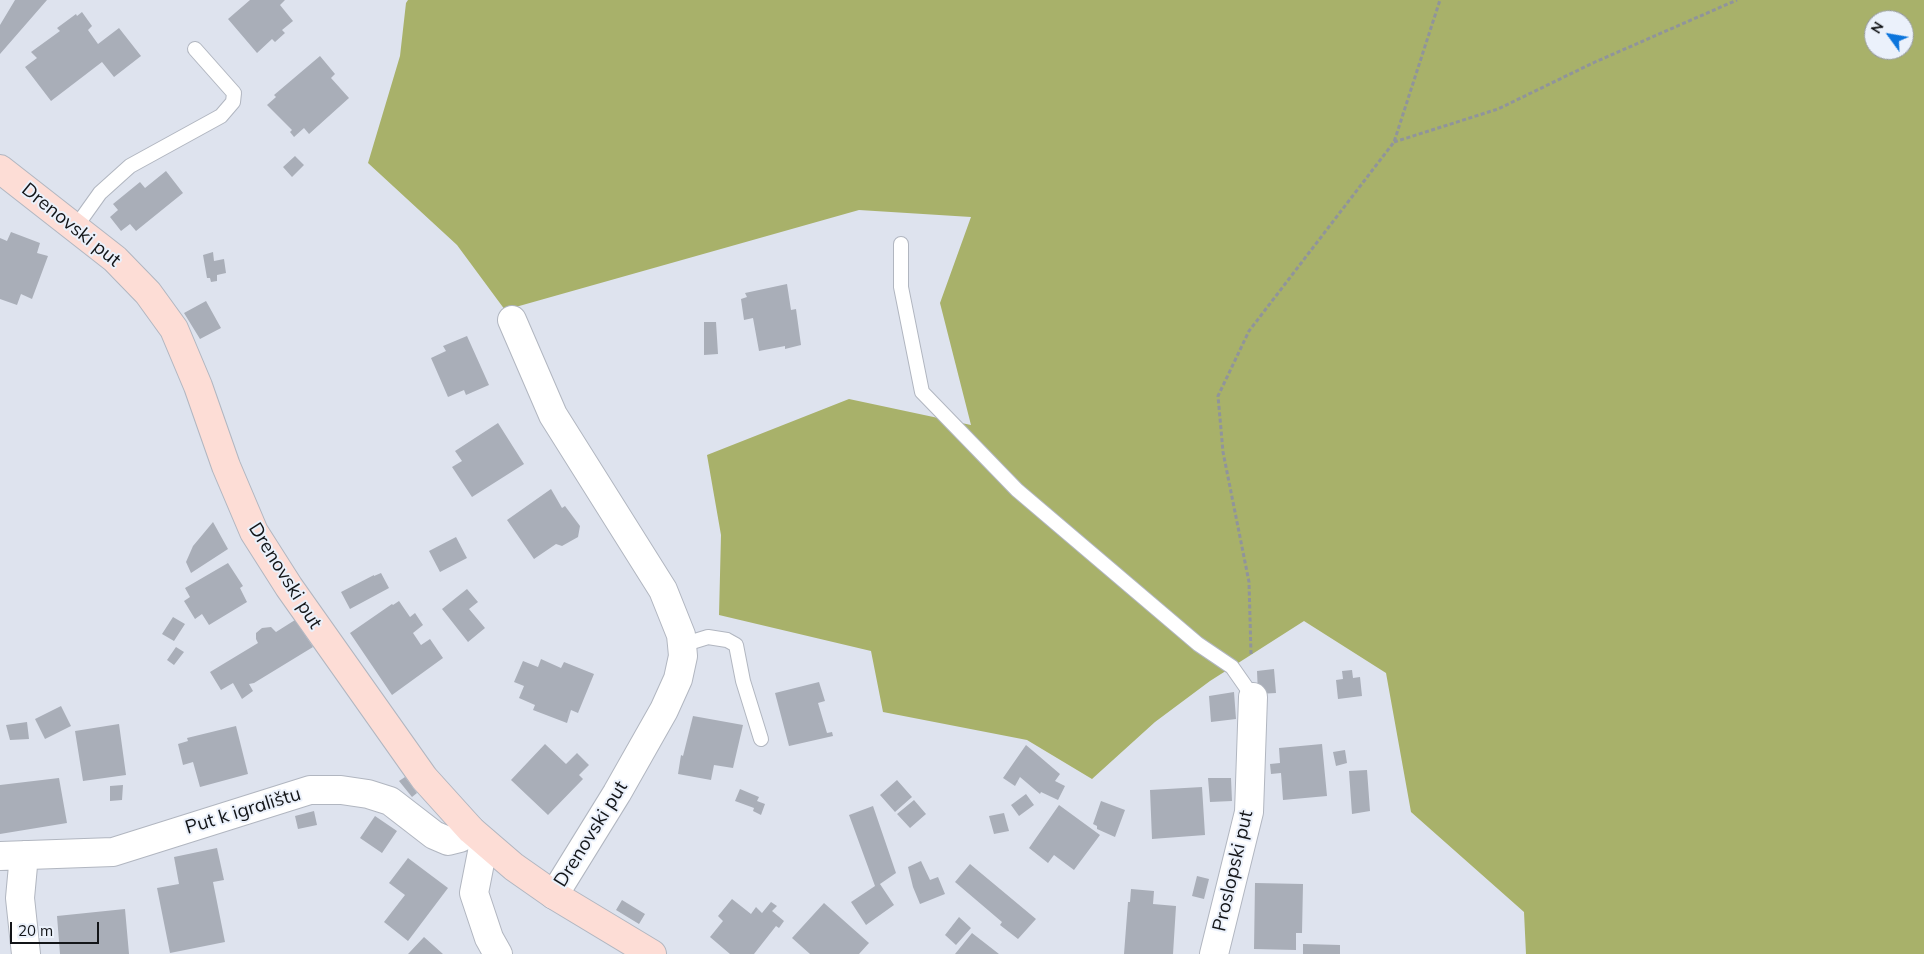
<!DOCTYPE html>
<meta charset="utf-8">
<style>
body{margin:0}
#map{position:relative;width:1924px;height:954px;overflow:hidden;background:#dee3ee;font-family:Mulish,sans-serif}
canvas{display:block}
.north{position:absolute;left:1864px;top:10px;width:50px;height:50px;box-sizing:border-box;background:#ebf1fb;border:1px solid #9599a0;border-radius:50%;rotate:302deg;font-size:14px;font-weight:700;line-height:20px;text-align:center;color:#131518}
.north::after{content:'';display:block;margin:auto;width:18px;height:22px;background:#0c75dc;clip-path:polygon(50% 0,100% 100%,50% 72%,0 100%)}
.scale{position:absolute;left:10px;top:922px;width:89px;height:22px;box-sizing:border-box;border:2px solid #131518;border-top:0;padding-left:6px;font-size:15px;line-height:18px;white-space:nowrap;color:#131518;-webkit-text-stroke:4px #ebf1fb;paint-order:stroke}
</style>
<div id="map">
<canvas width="1924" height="954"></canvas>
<div class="north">N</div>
<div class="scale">20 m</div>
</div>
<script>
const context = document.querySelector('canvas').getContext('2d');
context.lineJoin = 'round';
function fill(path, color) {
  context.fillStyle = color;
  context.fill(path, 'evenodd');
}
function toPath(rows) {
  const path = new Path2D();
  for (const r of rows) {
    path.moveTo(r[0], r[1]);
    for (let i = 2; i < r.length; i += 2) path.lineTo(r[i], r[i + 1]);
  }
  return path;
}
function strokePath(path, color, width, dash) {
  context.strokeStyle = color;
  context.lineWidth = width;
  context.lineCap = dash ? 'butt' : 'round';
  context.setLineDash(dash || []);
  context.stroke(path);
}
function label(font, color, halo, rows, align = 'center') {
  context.font = font + ' Mulish,sans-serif';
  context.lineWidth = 4;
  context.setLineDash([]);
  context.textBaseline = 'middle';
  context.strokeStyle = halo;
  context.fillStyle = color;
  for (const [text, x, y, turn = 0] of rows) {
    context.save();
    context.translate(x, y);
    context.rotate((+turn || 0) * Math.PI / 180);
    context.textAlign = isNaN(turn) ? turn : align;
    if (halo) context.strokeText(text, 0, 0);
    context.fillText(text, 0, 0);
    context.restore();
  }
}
const forest = toPath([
 [408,0,1924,0,1924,954,1526,954,1524,912,1411,812,1386,673,1304,621,1210,681,1155,722,1092,779,1027,740,883,712,871,651,719,615,721,535,707,455,849,399,971,425,940,303,971,217,859,210,505,310,457,245,368,163,400,56,406,3],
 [1874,20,1904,20,1904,50,1874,50]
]);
const building = toPath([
 [15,0,47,0,0,54,0,25],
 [250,0,285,0,280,5,293,21,282,30,285,33,275,42,272,39,257,53,228,19],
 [82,12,92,26,88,30,98,44,119,28,141,56,114,77,102,62,51,101,25,67,37,58,31,52,60,31,57,28,76,14,77,16],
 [320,56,335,74,331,78,349,98,309,134,304,128,294,137,290,132,292,130,267,105,276,97,274,95],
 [295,156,304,165,292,177,283,167],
 [166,171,183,193,136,231,130,224,121,231,110,217,118,210,113,204,140,182,145,188],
 [11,232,40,243,37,253,48,256,32,299,21,294,17,305,0,299,0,238,7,241],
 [213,252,214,261,224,259,226,273,217,275,217,281,211,282,210,278,207,278,203,255],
 [787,284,791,310,796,309,801,345,785,349,785,346,759,351,753,318,744,320,741,299,747,297,745,293],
 [206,301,221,328,200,339,184,313],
 [704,322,716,322,718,354,704,355],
 [467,336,489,385,466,395,464,390,448,397,431,358,446,351,443,346],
 [498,423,524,464,472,497,452,467,462,461,455,451],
 [551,489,562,508,565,506,580,526,578,537,562,546,556,544,534,559,507,520],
 [213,522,228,549,191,573,186,562,193,546],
 [456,537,467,558,440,572,429,551],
 [228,563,243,586,240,588,247,602,209,625,202,614,195,619,184,601,190,597,185,588],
 [381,573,389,588,350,609,341,592,374,575,374,576],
 [467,589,478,602,469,609,485,628,468,642,442,609],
 [399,601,410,617,415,613,423,625,413,633,421,645,430,639,443,658,392,695,350,633,392,604,393,605],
 [173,617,185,624,174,641,162,634],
 [295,620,313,647,254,683,249,684,253,691,242,699,233,683,221,690,210,672,258,643,256,639,256,633,262,628,271,627,276,632],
 [176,647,184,652,174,665,167,660],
 [541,659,561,668,564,662,594,674,578,713,571,710,567,723,533,710,535,705,519,698,524,686,514,682,523,661,538,667],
 [1274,669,1276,693,1258,694,1257,671],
 [1352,670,1353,678,1360,677,1362,696,1338,699,1336,680,1343,679,1342,671],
 [819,682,825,701,818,703,827,733,832,732,833,736,789,746,775,693],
 [1234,692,1236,719,1211,722,1209,696],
 [61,706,71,726,45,739,35,719],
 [693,716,743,725,733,768,714,765,711,780,678,774,681,755,683,756],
 [27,722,29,739,10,740,6,725],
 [119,724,126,775,83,781,75,731],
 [236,726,248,774,200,787,193,762,183,765,178,744,188,741,187,738],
 [545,744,566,764,577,753,589,765,579,775,583,779,548,815,511,780],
 [1322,744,1327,796,1283,800,1281,773,1271,774,1270,764,1280,763,1279,748],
 [1026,745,1060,774,1055,781,1065,786,1058,800,1041,792,1040,794,1020,777,1015,786,1003,778],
 [1345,750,1347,763,1336,766,1333,752],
 [1367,770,1370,811,1352,814,1349,771],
 [405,777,417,793,412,797,399,781],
 [59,778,67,823,0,834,0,785],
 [1208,778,1231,778,1232,801,1210,802],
 [897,780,912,797,895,812,880,795],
 [123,785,122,800,110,801,110,786],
 [1202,787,1205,835,1152,839,1150,790],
 [740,789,759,797,757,801,765,804,761,815,753,811,754,808,735,801],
 [1026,794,1034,805,1019,816,1011,805],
 [914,800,926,814,910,828,897,814],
 [1101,801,1125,810,1115,837,1097,829,1097,826,1093,824],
 [1059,805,1100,835,1074,870,1054,855,1048,863,1029,848],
 [873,806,896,873,880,884,894,905,866,925,851,902,875,886,849,815],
 [314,811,317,825,298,829,295,816],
 [1004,813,1009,831,994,834,989,816],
 [375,816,397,831,382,853,360,838],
 [217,848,224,880,213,882,225,942,170,953,157,888,179,884,174,857],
 [408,858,448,888,408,941,384,922,405,895,389,883],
 [921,861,930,880,938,877,945,894,920,904,913,887,908,867],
 [970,864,1036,919,1018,939,1000,925,1002,922,955,882],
 [1197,876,1209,879,1204,899,1192,896],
 [1255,883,1303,884,1302,933,1296,933,1296,950,1254,949],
 [1131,889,1154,891,1153,904,1176,906,1173,954,1124,954,1128,902,1130,902],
 [732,899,751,914,756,907,762,913,771,902,777,906,772,911,784,921,779,928,776,926,754,954,730,954,710,937,723,921,718,916],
 [622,900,645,914,639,924,616,910],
 [824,903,869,943,859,954,810,954,792,938],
 [125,909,129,954,60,954,57,916],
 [959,917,971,928,956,945,945,935],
 [972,933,999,954,955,954],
 [424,937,443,954,408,954],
 [1303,944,1340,945,1340,954,1303,954]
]);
const path = toPath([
 [1394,142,1498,109,1595,62,1737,0],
 [1251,654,1249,582,1223,452,1218,396,1249,331,1394,142,1440,0]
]);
const lane = toPath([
 [75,228,100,193,130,166,221,116,233,102,234,93,195,49],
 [901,244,901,287,922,392,1017,490,1198,644,1232,667,1253,697],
 [682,645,708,637,727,640,736,645,743,681,761,739]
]);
const street = toPath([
 [512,320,553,415,663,590,681,635,682,645,683,656,678,679,664,710,617,793,554,895],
 [484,842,474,893,489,938,498,954],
 [24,855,20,898,26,954],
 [0,856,113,852,310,790,341,790,368,794,390,801,434,835,448,841,460,838,471,830],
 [1214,954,1249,812,1253,697]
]);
const secondary = toPath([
 [0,169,115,259,148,293,174,329,198,386,226,466,254,532,289,587,424,778,471,830,514,867,554,895,652,954]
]);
const streetNames = [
 ["Drenovski put",71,225,39],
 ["Drenovski put",285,576,58],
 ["Put k igralištu",243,811,-17],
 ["Drenovski put",591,834,-58],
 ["Proslopski put",1233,871,-77]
];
fill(forest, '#a8b16a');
fill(building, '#a9aeb8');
strokePath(lane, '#b1b6c0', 16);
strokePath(street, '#b1b6c0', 30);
strokePath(secondary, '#b1b6c0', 30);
strokePath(path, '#90949c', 3, [4, 2.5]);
strokePath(lane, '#fff', 14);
strokePath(street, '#fff', 28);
strokePath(secondary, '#fdddd6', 28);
label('19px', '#131518', '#ebf1fb', streetNames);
</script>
